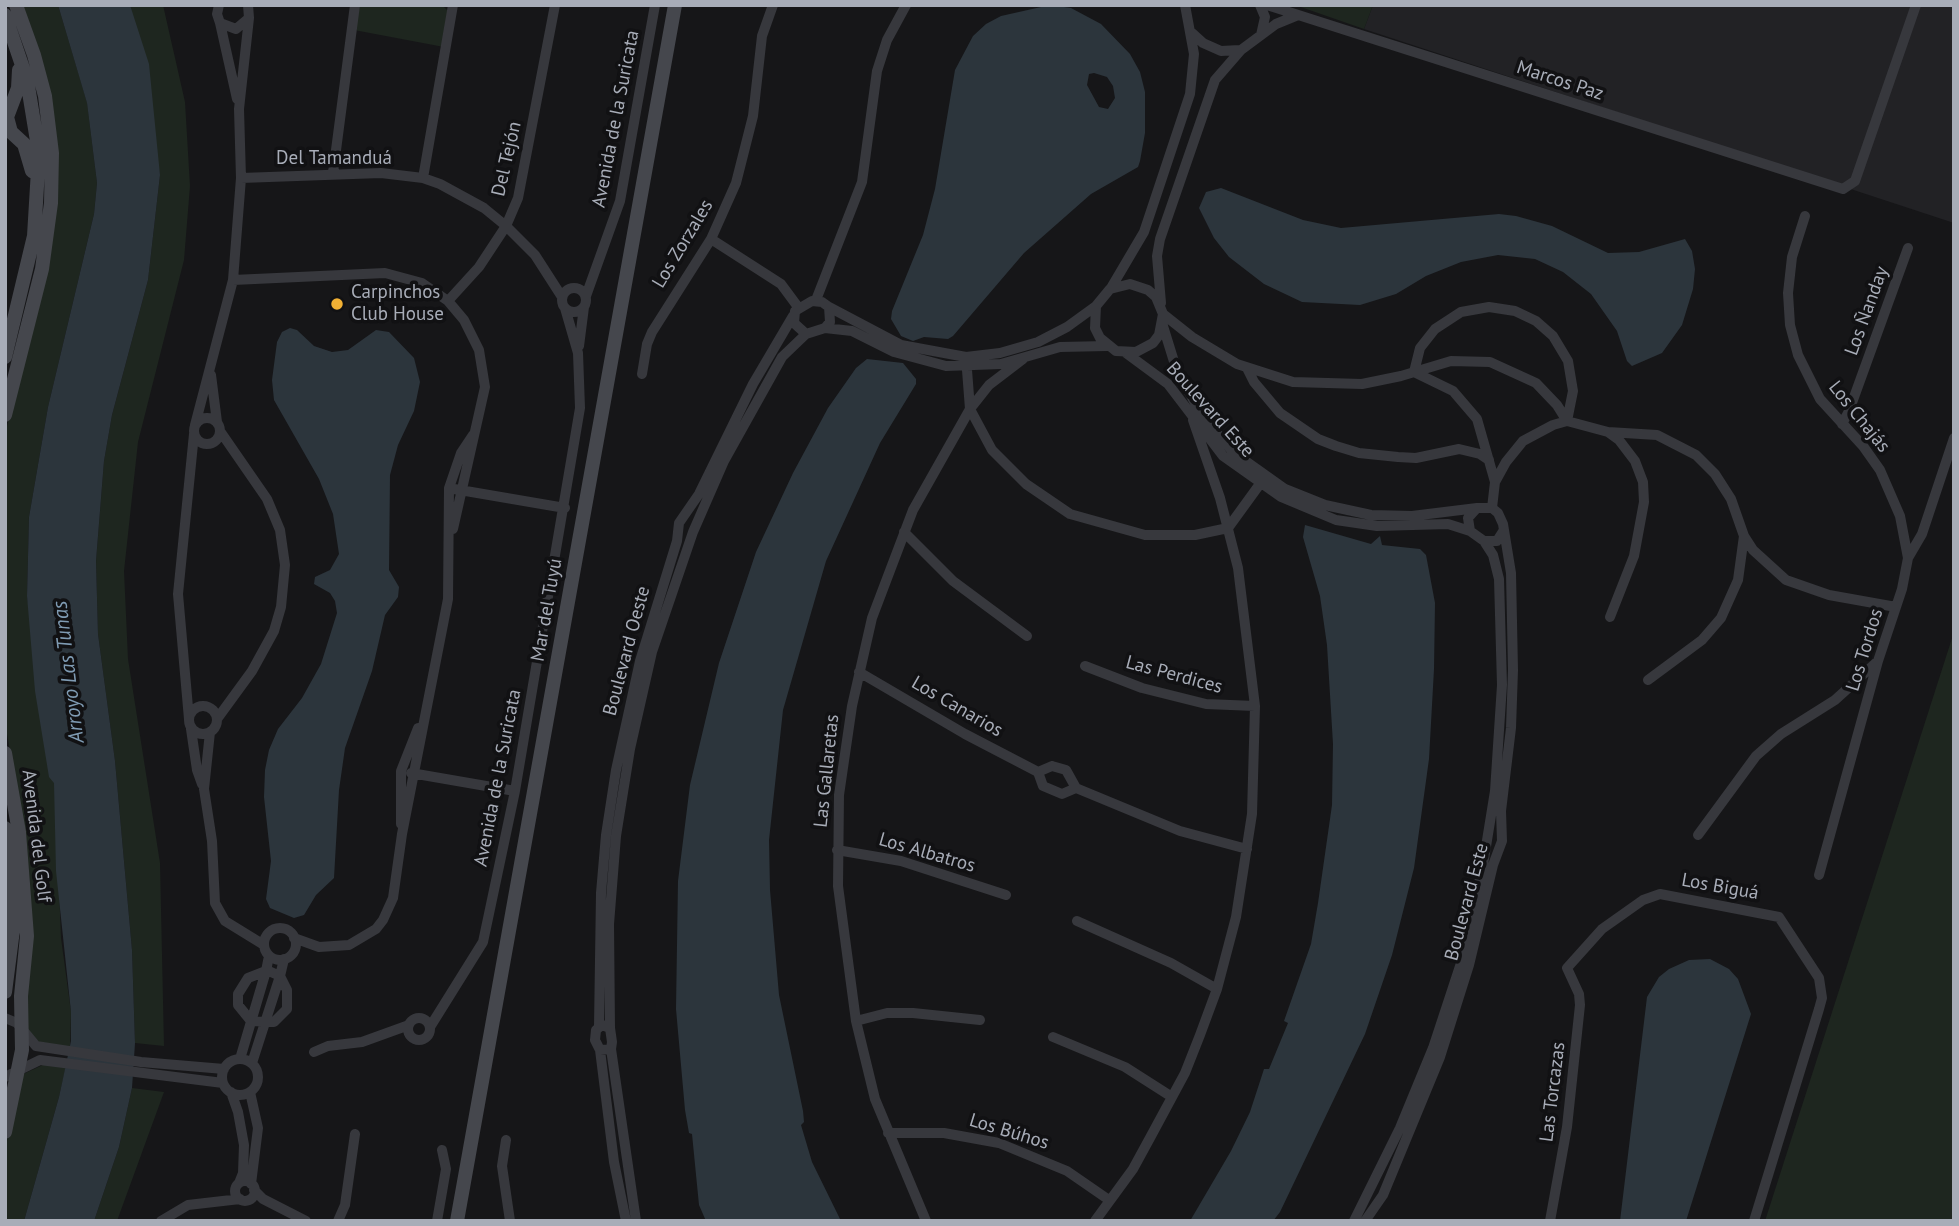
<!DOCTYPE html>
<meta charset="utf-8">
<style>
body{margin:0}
#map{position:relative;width:1959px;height:1226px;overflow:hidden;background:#161618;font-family:"PT Sans",sans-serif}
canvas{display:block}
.frame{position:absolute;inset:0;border:7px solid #a8adb8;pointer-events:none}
</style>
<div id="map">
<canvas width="1959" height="1226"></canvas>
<div class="frame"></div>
</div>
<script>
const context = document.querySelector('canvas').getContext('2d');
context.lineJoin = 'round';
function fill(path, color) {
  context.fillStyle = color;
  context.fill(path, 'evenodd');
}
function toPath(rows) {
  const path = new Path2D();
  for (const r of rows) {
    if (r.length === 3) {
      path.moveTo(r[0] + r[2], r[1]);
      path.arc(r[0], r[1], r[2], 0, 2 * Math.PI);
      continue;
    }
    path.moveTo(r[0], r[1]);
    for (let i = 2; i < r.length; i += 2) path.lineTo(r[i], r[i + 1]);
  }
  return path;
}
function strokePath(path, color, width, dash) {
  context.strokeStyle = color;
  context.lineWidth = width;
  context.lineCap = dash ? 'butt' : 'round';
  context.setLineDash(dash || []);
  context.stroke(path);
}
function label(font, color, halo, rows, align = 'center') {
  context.font = font + ' "PT Sans",sans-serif';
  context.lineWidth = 7;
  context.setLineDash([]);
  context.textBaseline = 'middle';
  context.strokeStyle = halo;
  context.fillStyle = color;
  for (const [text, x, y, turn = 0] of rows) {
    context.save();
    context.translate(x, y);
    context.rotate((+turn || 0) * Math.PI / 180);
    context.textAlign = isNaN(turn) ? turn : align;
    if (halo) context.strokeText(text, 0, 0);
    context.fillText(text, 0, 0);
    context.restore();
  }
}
const built = toPath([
 [1373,5,1954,5,1954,223,1364,29]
]);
const green = toPath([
 [20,5,58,5,87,102,97,183,94,214,48,407,29,517,27,596,55,783,61,938,71,1012,70,1047,40,1045,28,1033,16,784,5,723,5,436,57,186],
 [130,5,163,5,185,102,190,186,184,260,138,442,124,571,128,659,160,863,164,1046,135,1043,132,950,115,761,98,634,96,561,104,461,112,415,148,280,160,175],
 [358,5,443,6,450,13,444,47,354,30],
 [1295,5,1373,5,1364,29],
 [1954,632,1954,1221,1765,1221],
 [45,1064,66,1066,59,1097,24,1221,5,1221,5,1155,14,1093,19,1076],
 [132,1088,164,1092,117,1221,94,1221,119,1147]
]);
const water = toPath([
 [58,5,130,5,149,64,160,175,148,280,112,415,104,461,96,561,98,634,115,761,132,950,135,1043,132,1088,119,1147,94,1221,24,1221,59,1097,71,1041,71,1012,56,871,54,783,49,777,35,691,27,596,29,517,48,407,94,214,97,183,87,103],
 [1050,5,1071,8,1101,24,1130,54,1140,72,1145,92,1145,133,1140,161,1138,167,1091,194,1024,253,953,336,948,339,924,337,913,341,901,336,891,319,892,311,923,235,935,189,955,70,973,36,986,24,1001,16],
 [1094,73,1107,77,1113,86,1115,98,1108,109,1099,107,1087,85,1089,74],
 [1221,188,1303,220,1341,228,1499,214,1516,216,1552,226,1608,253,1639,252,1685,239,1692,251,1695,269,1693,289,1682,325,1662,353,1632,366,1627,361,1617,331,1591,294,1563,272,1535,259,1498,255,1461,262,1426,276,1396,294,1360,305,1302,302,1264,284,1229,257,1214,238,1199,208,1206,192],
 [290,328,297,330,314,346,332,352,348,350,376,330,389,332,414,358,420,382,414,411,398,445,390,475,389,570,399,587,398,597,385,615,372,671,345,748,339,790,334,878,316,895,304,915,294,918,270,908,266,899,271,861,264,797,265,770,269,750,278,729,302,698,321,664,337,613,335,601,330,593,314,584,315,577,330,570,339,554,333,514,319,479,274,400,272,380,277,342,282,332],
 [867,359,903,363,916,379,916,384,880,443,826,561,783,710,769,840,770,890,779,995,803,1111,804,1122,801,1125,812,1162,841,1221,706,1221,699,1205,692,1134,689,1133,685,1110,676,1009,678,881,690,785,719,663,756,552,793,473,828,408,856,368],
 [1305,525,1371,544,1380,536,1382,545,1420,549,1426,555,1435,603,1434,669,1429,759,1414,868,1392,955,1365,1034,1280,1212,1273,1221,1190,1221,1231,1151,1250,1112,1264,1069,1269,1069,1288,1023,1284,1021,1311,944,1318,903,1332,805,1333,744,1327,645,1320,596,1303,537],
 [1710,959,1729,969,1738,979,1751,1014,1686,1221,1620,1221,1647,997,1659,977,1669,969,1689,960]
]);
const street = toPath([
 [219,5,217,14,220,23,236,29,249,18,248,5],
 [1260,5,1265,17,1261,35],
 [1267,5,1843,189,1855,181,1916,5],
 [220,23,237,99],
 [1192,33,1203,43,1221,51,1240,50],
 [333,173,355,5],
 [241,178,381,173,423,178,440,184,484,208,506,226,535,255,562,297],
 [423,178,453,5],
 [1805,216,1792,257,1788,293,1790,325,1798,355,1820,399,1863,446,1880,470,1900,516,1908,558],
 [711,239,781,284,798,307],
 [233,280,385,273,422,283,448,301,464,320,479,350,485,387,453,529],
 [574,300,12],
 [1111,288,1144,232,1190,94,1194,54,1185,5],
 [586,296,620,201,655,5],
 [816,300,862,182,877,71,887,40,906,5],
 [448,301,479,267,506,226,518,198,555,5],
 [1161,303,1157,256,1160,239,1215,80,1241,50,1276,24,1298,15],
 [829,307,901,345,966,357,1000,353,1038,342,1067,327,1096,306,1110,289,1130,284,1148,290,1156,297,1163,314,1159,335,1153,343,1136,352,1116,351,1100,338,1095,328,1096,306],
 [1163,314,1192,337,1237,364,1293,382,1362,384,1401,376,1451,361,1490,362,1536,383,1557,405,1567,421],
 [1163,326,1176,368,1201,414,1233,452,1285,489,1325,505,1371,515,1412,516,1477,508],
 [825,328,852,331,894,352,946,366,1001,364,1060,347,1107,346],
 [579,346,584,307],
 [1126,353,1168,384,1223,456,1281,497,1336,520,1377,526,1448,524,1470,531],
 [966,357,970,409,992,450,1026,484,1070,514,1145,535,1195,535,1228,528,1265,477],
 [1247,368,1254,382,1280,413,1318,439,1336,446,1359,453,1398,457,1416,458,1459,449,1480,454,1489,460],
 [642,374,647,344,652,332,711,239,736,183,753,116,762,36,773,5],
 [211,375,217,422],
 [207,431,13],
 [1842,424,1849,411,1908,248],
 [195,425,233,280,241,178,239,109,249,18],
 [1608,432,1619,440,1635,461,1643,482,1644,502,1634,556,1610,617],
 [1495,482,1506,462,1523,441,1553,425,1567,421,1608,432,1657,435,1696,455,1715,474,1731,499,1744,536,1753,550,1786,580,1829,595,1896,607],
 [454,489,565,508],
 [1492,508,1495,482,1477,419,1453,391,1414,372,1420,348,1435,329,1461,312,1489,307,1515,311,1536,321,1553,336,1568,361,1573,391,1567,421],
 [904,532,953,581,1027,636],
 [1085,666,1142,688,1206,704,1255,706],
 [859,672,965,734,1038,772],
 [1648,680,1702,640,1721,618,1738,580,1744,536],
 [203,720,14],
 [189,719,178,594,194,434],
 [217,719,252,671,274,631,281,607,285,565,280,530,267,499,220,431],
 [191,729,197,770,202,784],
 [210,732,204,789,212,841,215,903,225,921,264,945],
 [1052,766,1066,770,1076,788,1062,794,1043,786,1038,772,1052,766],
 [411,773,515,791],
 [1076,788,1180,831,1247,849],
 [401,824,401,771,418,728],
 [1698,835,1756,756,1781,734,1835,700,1878,661],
 [837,850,901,861,1006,895],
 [1819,875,1878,661,1902,589,1908,558,1922,534,1954,438],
 [1077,921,1171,963,1217,989],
 [280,944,16],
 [294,938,319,947,349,945,376,929,383,920,393,898,402,834,448,599,449,488,461,453,473,435],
 [269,956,266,971,248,978,238,994,238,1005,251,1021,274,1022,287,1009,287,990,280,976,284,959],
 [419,1029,11],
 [5,1018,17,1023,36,1046,141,1062,224,1069],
 [856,1021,887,1013,913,1013,980,1020],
 [599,1026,601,893,606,835,616,770,640,661,677,541,679,523,699,494,753,384,793,316],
 [430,1027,483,942,515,791,580,408,578,353,565,308],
 [610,1028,609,924,616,836,630,749,652,652,693,532,724,461,782,357,806,334,825,328,830,322,829,307,822,302,812,301,795,311,794,323,806,334],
 [1053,1037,1125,1067,1172,1097],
 [611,1049,636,1221],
 [600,1050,611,1049,612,1042,610,1028,602,1025,596,1030,595,1040,600,1050,614,1162,626,1221],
 [314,1052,328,1046,362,1042,409,1025],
 [240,1059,266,971,271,972,280,976,252,1063],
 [240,1077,18],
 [5,1077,40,1060,223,1083],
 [231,1092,238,1112,244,1145,243,1173,239,1183],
 [250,1092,258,1128,251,1184],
 [888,1133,944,1133,999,1143,1067,1171,1109,1200],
 [506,1140,502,1166,510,1221],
 [245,1191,10],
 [254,1190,263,1199,306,1221],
 [161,1221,188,1205,240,1199],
 [338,1221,345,1205,355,1134],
 [437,1221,446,1169,442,1150],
 [926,1221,875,1099,856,1021,838,886,839,795,852,706,872,618,913,510,970,409,989,385,1023,359],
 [1095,1221,1133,1169,1151,1136,1185,1073,1200,1035,1217,989,1236,917,1252,814,1255,706,1238,568,1220,498,1193,420],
 [1354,1221,1400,1128,1433,1048,1461,963,1483,865,1495,791,1502,685,1499,579,1493,555,1484,541],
 [1365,1221,1383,1195,1440,1057,1469,965,1493,865,1502,841,1501,811,1511,728,1513,670,1511,573,1503,524,1498,513,1492,508,1477,508,1468,518,1470,531,1484,541,1497,541,1504,530],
 [1550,1221,1567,1127,1580,1005,1579,994,1567,968,1602,929,1643,900,1660,894,1779,917,1819,978,1822,998,1819,1009,1754,1221]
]);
const secondary = toPath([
 [5,15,27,80,39,153,34,236,5,357],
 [19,70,18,88,7,117,11,132,24,144,32,171],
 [5,415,42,269,51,203,52,153,45,96,34,55,16,5],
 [5,753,19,832,27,936,21,996,22,1050,5,1132],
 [5,828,13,930,5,992],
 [457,1221,675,5]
]);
const markers = [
 [337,304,7,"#f2b134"]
];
const streetNames = [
 ["Marcos Paz",1560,81,18],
 ["Avenida de la Suricata",616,119,-79],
 ["Del Tamanduá",334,159],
 ["Del Tejón",507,159,-77],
 ["Los Zorzales",683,244,-59],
 ["Los Ñanday",1867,311,-70],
 ["Boulevard Este",1210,410,48],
 ["Los Chajás",1859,417,51],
 ["Mar del Tuyú",547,610,-80],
 ["Los Tordos",1865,650,-73],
 ["Boulevard Oeste",627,651,-75],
 ["Las Perdices",1174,675,15],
 ["Los Canarios",957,707,30],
 ["Las Gallaretas",827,771,-84],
 ["Avenida de la Suricata",498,778,-79],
 ["Avenida del Golf",36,836,83],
 ["Los Albatros",927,853,16],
 ["Los Biguá",1720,887,10],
 ["Boulevard Este",1467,902,-75],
 ["Las Torcazas",1553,1092,-83],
 ["Los Búhos",1009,1132,17]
];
const poiNames = [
 ["Carpinchos",351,293],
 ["Club House",351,315]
];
const waterNames = [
 ["Arroyo Las Tunas",69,672,-97]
];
fill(built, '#222225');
fill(green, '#1e261f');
fill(water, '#2c353c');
strokePath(street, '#37383d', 10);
strokePath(secondary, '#45474d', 14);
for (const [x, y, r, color] of markers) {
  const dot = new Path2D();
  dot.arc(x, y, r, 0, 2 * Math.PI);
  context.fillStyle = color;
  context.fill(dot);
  strokePath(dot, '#111113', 2.5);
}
label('19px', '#a8adb8', '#111113', streetNames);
label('19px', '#a8adb8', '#111113', poiNames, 'left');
label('italic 21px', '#7f9bb3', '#111113', waterNames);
</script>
